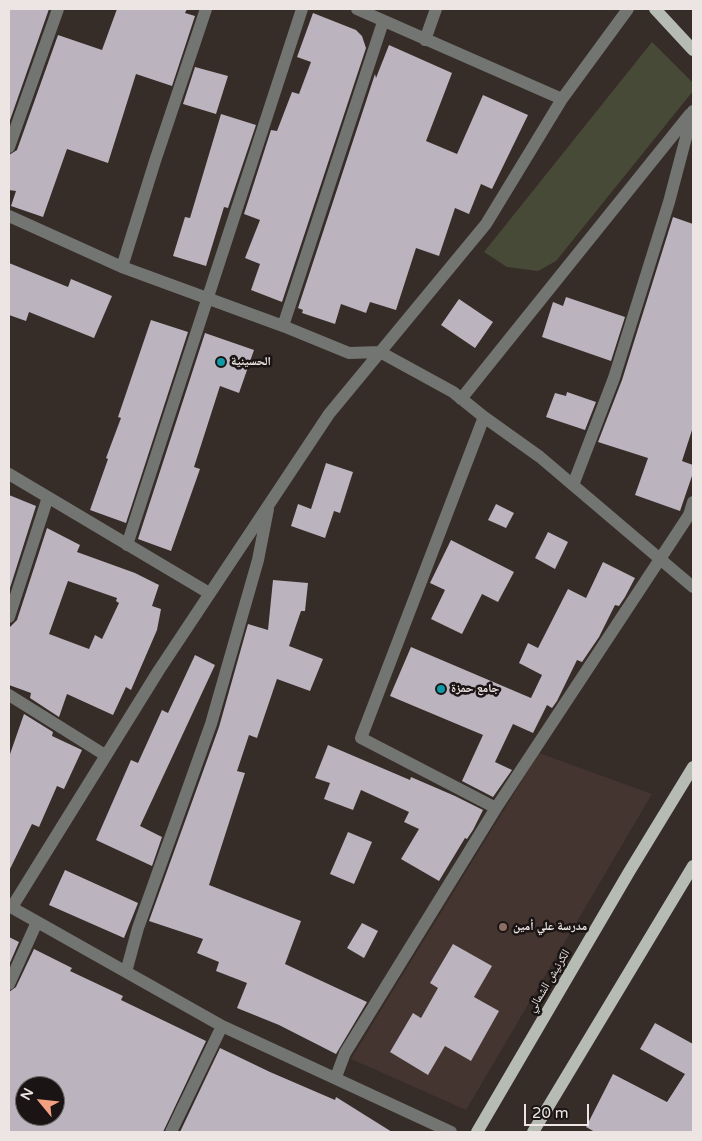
<!DOCTYPE html>
<meta charset="utf-8">
<style>
body{margin:0}
#map{position:relative;width:702px;height:1141px;overflow:hidden;background:#362c28;font-family:"Varela Round",sans-serif}
canvas{display:block}
.frame{position:absolute;inset:0;border:10px solid #ece5e3;pointer-events:none}
.north{position:absolute;left:15px;top:1076px;width:50px;height:50px;box-sizing:border-box;background:#1a1514;border:1px solid #6e6867;border-radius:50%;rotate:298deg;font-size:14px;font-weight:700;line-height:20px;text-align:center;color:#ece5e3}
.north::after{content:'';display:block;margin:auto;width:18px;height:22px;background:#f3a082;clip-path:polygon(50% 0,100% 100%,50% 72%,0 100%)}
.scale{position:absolute;left:524px;top:1104px;width:65px;height:22px;box-sizing:border-box;border:2px solid #ece5e3;border-top:0;padding-left:6px;font-size:15px;line-height:18px;white-space:nowrap;color:#ece5e3;-webkit-text-stroke:4px #1a1514;paint-order:stroke}
</style>
<div id="map">
<canvas width="702" height="1141"></canvas>
<div class="frame"></div>
<div class="north">N</div>
<div class="scale">20 m</div>
</div>
<script>
const context = document.querySelector('canvas').getContext('2d');
context.lineJoin = 'round';
function fill(path, color) {
  context.fillStyle = color;
  context.fill(path, 'evenodd');
}
function toPath(rows) {
  const path = new Path2D();
  for (const r of rows) {
    path.moveTo(r[0], r[1]);
    for (let i = 2; i < r.length; i += 2) path.lineTo(r[i], r[i + 1]);
  }
  return path;
}
function strokePath(path, color, width, dash) {
  context.strokeStyle = color;
  context.lineWidth = width;
  context.lineCap = dash ? 'butt' : 'round';
  context.setLineDash(dash || []);
  context.stroke(path);
}
function label(font, color, halo, rows, align = 'center') {
  context.font = font + ' "Varela Round","Noto Naskh Arabic",sans-serif';
  context.lineWidth = 5;
  context.setLineDash([]);
  context.textBaseline = 'middle';
  context.strokeStyle = halo;
  context.fillStyle = color;
  for (const [text, x, y, turn = 0] of rows) {
    context.save();
    context.translate(x, y);
    context.rotate((+turn || 0) * Math.PI / 180);
    context.textAlign = isNaN(turn) ? turn : align;
    if (halo) context.strokeText(text, 0, 0);
    context.fillText(text, 0, 0);
    context.restore();
  }
}
const built = toPath([
 [539,753,652,794,466,1110,351,1059]
]);
const green = toPath([
 [652,42,693,83,693,91,556,261,538,271,507,267,484,252]
]);
const building = toPath([
 [9,9,49,9,9,123],
 [117,9,187,9,185,13,195,16,172,86,136,74,108,163,67,149,43,217,11,206,16,191,9,190,9,155,17,150,58,35,102,50],
 [313,13,356,30,362,36,366,48,282,302,251,290,260,264,245,258,260,220,244,214,271,130,277,131,292,92,299,94,311,62,297,57],
 [389,45,452,73,426,141,457,154,483,95,528,115,492,189,481,184,469,214,455,208,439,256,416,248,396,310,370,302,366,313,341,304,335,324,302,313,303,310,298,308,375,74,376,78],
 [195,67,228,76,216,114,183,104],
 [221,114,256,125,228,208,224,207,206,266,173,256,185,217,190,218],
 [673,217,693,224,693,427,682,461,693,465,693,473,680,511,635,495,648,458,598,442,622,380],
 [9,263,68,287,71,279,112,296,94,338,29,312,26,321,9,315],
 [566,297,625,317,611,361,542,337,553,302,563,306],
 [459,299,493,322,475,348,441,325],
 [151,320,188,332,126,523,90,510,108,459,106,458,121,418,118,417],
 [205,333,254,350,239,393,220,386,194,467,200,469,171,551,138,539],
 [567,392,596,402,585,430,546,417,555,393,566,396],
 [326,463,353,472,340,513,334,511,325,538,291,526,298,504,311,509],
 [9,495,36,506,9,591],
 [496,504,514,513,506,528,488,520],
 [47,528,80,545,77,552,135,573,159,585,152,606,161,609,157,630,131,690,126,687,113,715,67,694,59,717,30,698,31,693,9,685,9,628,17,620],
 [68,581,117,598,116,601,119,603,102,639,95,635,89,649,49,634],
 [548,532,568,542,555,569,535,558],
 [451,540,514,572,498,602,482,594,462,634,431,619,445,590,430,583],
 [603,562,635,578,625,597,619,606,615,605,599,637,582,662,577,660,557,701,552,708,547,705,533,733,513,724,495,762,512,770,493,797,462,781,483,735,390,696,411,647,531,698,542,675,519,663,528,643,538,648,568,589,586,598],
 [273,580,308,583,305,611,301,611,289,646,323,659,310,691,277,679,257,738,249,735,237,771,245,773,209,885,301,921,285,964,367,1002,336,1054,279,1025,237,1008,247,983,216,971,219,962,197,953,203,939,149,921,219,727,248,624,268,630],
 [195,655,215,665,140,826,162,837,152,866,96,840,131,760,138,763,162,710,168,713],
 [24,714,53,732,52,736,82,750,64,789,57,786,39,827,32,824,9,871,9,757],
 [328,745,410,780,411,777,455,796,483,810,473,830,467,839,465,838,439,881,401,859,419,829,404,822,409,812,361,790,353,810,324,799,330,783,315,778],
 [348,832,372,842,354,884,330,874],
 [65,870,138,903,124,938,49,905],
 [362,923,378,931,364,958,347,948],
 [9,937,19,942,9,965],
 [453,944,492,966,474,997,499,1011,471,1061,445,1046,428,1075,390,1052,413,1013,421,1018,438,988,430,983],
 [34,949,72,968,70,971,123,996,121,1000,206,1041,163,1132,9,1132,9,992,16,987],
 [25,1086,55,1086,55,1116,25,1116],
 [655,1023,693,1044,693,1132,595,1132,586,1127,613,1074,667,1102,685,1074,640,1049],
 [220,1048,270,1072,335,1100,336,1097,392,1132,180,1132]
]);
const minor = toPath([
 [357,9,562,99],
 [425,40,436,9],
 [9,147,58,9],
 [9,216,122,267,283,326,349,353,380,352,453,392,484,417,540,457,693,587],
 [122,267,155,161,206,9],
 [283,326,383,22],
 [461,399,690,114],
 [484,417,361,738,496,808],
 [9,474,209,593],
 [573,485,614,378,669,202,693,111],
 [127,545,302,9],
 [9,617,48,497],
 [9,695,105,755],
 [9,906,222,1026,451,1132],
 [12,907,159,670,329,414,486,224,562,99,628,9],
 [126,972,138,928,211,724,258,560,268,509],
 [9,984,37,922],
 [336,1077,345,1053,496,808,689,515,693,502],
 [171,1132,222,1026]
]);
const major = toPath([
 [655,9,693,50],
 [477,1132,629,872,693,767],
 [533,1132,693,866]
]);
const markers = [
 [221,362,5,"#0f9aa8"],
 [441,689,5,"#0f9aa8"],
 [503,927,5,"#8d6e63"]
];
const poiNames = [
 ["الحسينية",231,362],
 ["جامع حمزة",451,689],
 ["مدرسة علي أمين",513,927]
];
const streetNames = [
 ["الكرنيش الشمالي",549,981,-59]
];
fill(built, '#453530');
fill(green, '#484a38');
fill(building, '#bbb3bd');
strokePath(minor, '#727571', 12);
strokePath(major, '#b6bcb3', 12);
for (const [x, y, r, color] of markers) {
  const dot = new Path2D();
  dot.arc(x, y, r, 0, 2 * Math.PI);
  context.fillStyle = color;
  context.fill(dot);
  strokePath(dot, '#1a1514', 2);
}
label('bold 12px', '#ece5e3', '#1a1514', poiNames, 'left');
label('12px', '#ece5e3', '#1a1514', streetNames);
</script>
